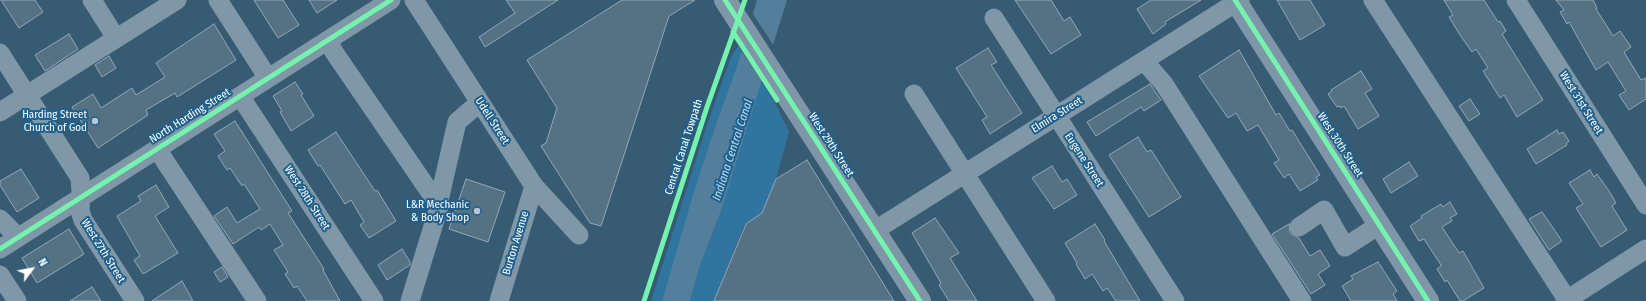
<!DOCTYPE html>
<style>
body{margin:0}
#map{position:relative;width:1646px;height:301px;overflow:hidden;background:#385b74;font-family:"Fira Sans Condensed",sans-serif}
canvas{display:block}
.north{position:absolute;left:12px;top:249px;width:40px;height:40px;-webkit-text-stroke:3px #1f608c;paint-order:stroke;rotate:58deg;font-size:11px;font-weight:700;line-height:16px;text-align:center;color:#fff}
.north::after{content:'';display:block;margin:auto;width:14px;height:18px;background:#fff;clip-path:polygon(50% 0,100% 100%,50% 72%,0 100%)}
</style>
<div id="map">
<canvas width="1646" height="301"></canvas>
<div class="north">N</div>
</div>
<script>
const context = document.querySelector('canvas').getContext('2d');
context.lineJoin = 'round';
function fill(path, color) {
  context.fillStyle = color;
  context.fill(path, 'evenodd');
}
function toPath(rows) {
  const path = new Path2D();
  for (const r of rows) {
    path.moveTo(r[0], r[1]);
    for (let i = 2; i < r.length; i += 2) path.lineTo(r[i], r[i + 1]);
  }
  return path;
}
function strokePath(path, color, width, dash) {
  context.strokeStyle = color;
  context.lineWidth = width;
  context.lineCap = dash ? 'butt' : 'round';
  context.setLineDash(dash || []);
  context.stroke(path);
}
function label(font, color, halo, rows, align = 'center') {
  context.font = font + ' "Fira Sans Condensed",sans-serif';
  context.lineWidth = 4;
  context.setLineDash([]);
  context.textBaseline = 'middle';
  context.strokeStyle = halo;
  context.fillStyle = color;
  for (const [text, x, y, turn = 0] of rows) {
    context.save();
    context.translate(x, y);
    context.rotate((+turn || 0) * Math.PI / 180);
    context.textAlign = isNaN(turn) ? turn : align;
    if (halo) context.strokeText(text, 0, 0);
    context.fillText(text, 0, 0);
    context.restore();
  }
}
const green = toPath([
 [738,46,742,51,738,63,715,127,662,301,651,301,707,125,731,57],
 [761,81,774,101,789,132,776,179,762,213,744,225,714,301,690,301,700,265,721,211]
]);
const water = toPath([
 [757,0,787,0,721,211,700,265,690,301,662,301,693,195,715,127,738,63]
]);
const pier = toPath([
 [751,11,774,46,763,83,740,49]
]);
const building = toPath([
 [1,0,35,0,43,12,19,28,1,0],
 [254,0,283,0,299,25,278,38,254,0],
 [309,0,337,0,317,13,309,0],
 [506,0,558,0,485,47,479,37,515,13,506,0],
 [622,0,695,0,669,16,601,226,590,223,541,146,546,143,557,108,527,60,622,0],
 [1015,0,1051,0,1064,21,1070,17,1081,35,1051,54,1015,0],
 [1151,0,1201,0,1165,22,1166,24,1153,34,1137,9,1151,0],
 [1277,0,1310,0,1325,25,1300,40,1277,0],
 [1444,0,1484,0,1498,22,1500,21,1506,31,1502,34,1543,100,1540,102,1517,117,1504,95,1500,98,1483,71,1488,68,1476,49,1472,52,1460,35,1449,17,1453,15,1444,0],
 [1556,0,1593,0,1597,8,1596,9,1613,36,1620,31,1631,47,1624,52,1641,80,1646,78,1646,99,1629,110,1619,95,1626,91,1608,62,1596,70,1569,22,1567,24,1560,12,1564,10,1556,0],
 [214,24,236,60,177,97,175,93,146,110,148,115,98,148,72,107,93,94,101,108,132,88,136,95,165,77,156,63,214,24],
 [69,34,78,49,45,71,35,55,69,34],
 [988,48,997,62,991,65,1022,113,990,134,982,120,987,117,956,68,988,48],
 [1239,50,1276,115,1279,113,1290,131,1292,130,1320,175,1316,177,1318,180,1300,191,1289,174,1284,178,1274,163,1279,160,1258,125,1247,131,1236,113,1228,118,1199,76,1239,50],
 [109,56,116,68,102,77,95,65,109,56],
 [1361,71,1372,89,1365,93,1379,116,1358,129,1344,106,1341,108,1340,106,1337,107,1328,94,1332,91,1331,90,1361,71],
 [295,82,303,94,301,95,314,116,291,131,280,112,282,111,273,96,295,82],
 [1150,84,1161,100,1144,111,1141,107,1096,136,1087,122,1150,84],
 [1470,99,1480,114,1469,121,1459,106,1470,99],
 [235,121,292,211,288,213,324,269,323,270,340,301,307,301,297,286,294,288,285,274,288,272,274,250,283,245,270,224,261,230,259,227,233,244,214,216,227,207,237,223,260,209,244,184,242,186,230,168,227,170,218,156,225,151,214,134,235,121],
 [1557,130,1559,134,1563,132,1569,141,1566,144,1567,145,1536,164,1527,149,1557,130],
 [336,132,375,191,377,190,396,221,369,238,360,225,364,222,351,200,345,204,320,165,318,166,308,150,336,132],
 [1138,137,1147,152,1151,150,1181,197,1149,217,1109,155,1138,137],
 [807,160,894,301,714,301,746,224,762,213,776,179,807,160],
 [1409,162,1418,176,1391,193,1383,179,1409,162],
 [1052,166,1062,182,1067,179,1077,195,1054,209,1032,178,1052,166],
 [21,169,39,198,17,212,0,185,0,181,21,169],
 [1590,170,1594,177,1597,174,1609,191,1616,203,1612,206,1627,230,1601,247,1576,208,1583,204,1569,183,1590,170],
 [466,179,505,192,488,242,449,229,466,179],
 [156,185,169,207,155,216,178,253,143,274,134,260,140,256,117,216,141,201,138,196,156,185],
 [1450,202,1457,214,1450,218,1452,221,1442,227,1459,253,1463,251,1484,288,1463,301,1460,301,1447,280,1445,282,1437,269,1441,266,1441,265,1424,239,1419,241,1410,226,1422,218,1421,216,1441,204,1443,207,1450,202],
 [1542,212,1562,241,1549,250,1529,219,1542,212],
 [935,218,959,253,950,258,977,301,949,301,939,285,941,283,912,233,935,218],
 [1095,224,1105,240,1104,241,1140,301,1116,301,1107,288,1103,291,1092,274,1085,279,1076,264,1077,263,1065,243,1095,224],
 [1289,224,1290,233,1299,238,1310,256,1320,250,1330,266,1318,274,1325,285,1311,294,1272,234,1289,224],
 [69,229,84,254,37,283,22,258,69,229],
 [402,249,410,262,410,265,387,280,378,265,402,249],
 [1378,262,1397,291,1393,294,1397,301,1351,301,1342,286,1353,279,1351,276,1378,262],
 [222,267,228,277,220,282,214,272,222,267],
 [182,281,193,301,152,301,182,281],
 [92,287,101,301,70,301,92,287]
]);
const minor = toPath([
 [92,0,116,38],
 [218,0,268,78],
 [414,0,534,186,579,235],
 [1373,0,1568,301],
 [1516,0,1646,205],
 [994,18,1175,301],
 [328,40,334,52,436,201,439,207,410,301],
 [0,53,80,178,81,192,80,211,83,220,135,301],
 [1144,61,1164,84,1302,301],
 [914,94,1046,301],
 [240,96,374,301],
 [0,112,177,0],
 [157,149,257,301],
 [438,205,457,122,480,102],
 [0,219,18,237],
 [1299,227,1324,210,1345,247,1379,225],
 [874,231,1240,0],
 [0,249,391,0],
 [0,275,17,301],
 [499,301,534,186],
 [1565,301,1646,249]
]);
const major = toPath([
 [725,0,920,301],
 [1235,0,1428,301]
]);
const cycleway = toPath([
 [725,0,920,301],
 [1235,0,1428,301],
 [733,32,777,100],
 [0,249,391,0],
 [644,301,707,107,745,0]
]);
const markers = [
 [95,121,4,"#b9c6ce"],
 [477,211,4,"#b9c6ce"]
];
const streetNames = [
 ["West 31st Street",1581,103,58],
 ["Elmira Street",1057,115,-32],
 ["North Harding Street",190,116,-32],
 ["Udell Street",492,121,57],
 ["West 29th Street",831,145,57],
 ["West 30th Street",1340,145,57],
 ["Central Canal Towpath",684,147,-72],
 ["Eugene Street",1084,160,57],
 ["West 28th Street",307,198,57],
 ["Burton Avenue",516,243,-73],
 ["West 27th Street",103,251,58]
];
const poiNames = [
 ["Harding Street",87,115],
 ["Church of God",87,128],
 ["L&R Mechanic",469,205],
 ["& Body Shop",469,218]
];
const waterNames = [
 ["Indiana Central Canal",733,150,-72]
];
fill(green, '#3075a0');
fill(water, '#537f9d');
fill(pier, '#385b74');
fill(building, '#557285');
strokePath(building, '#93a7b6', 1);
strokePath(minor, '#7f97a7', 19);
strokePath(major, '#7e96a7', 22);
strokePath(cycleway, '#73f3ae', 5);
for (const [x, y, r, color] of markers) {
  const dot = new Path2D();
  dot.arc(x, y, r, 0, 2 * Math.PI);
  context.fillStyle = color;
  context.fill(dot);
  strokePath(dot, '#1f608c', 1.5);
}
label('11px', '#fff', '#1f608c', streetNames);
label('11px', '#fff', '#1f608c', poiNames, 'right');
label('italic 12px', '#b8dcf3', '#1f608c', waterNames);
</script>
